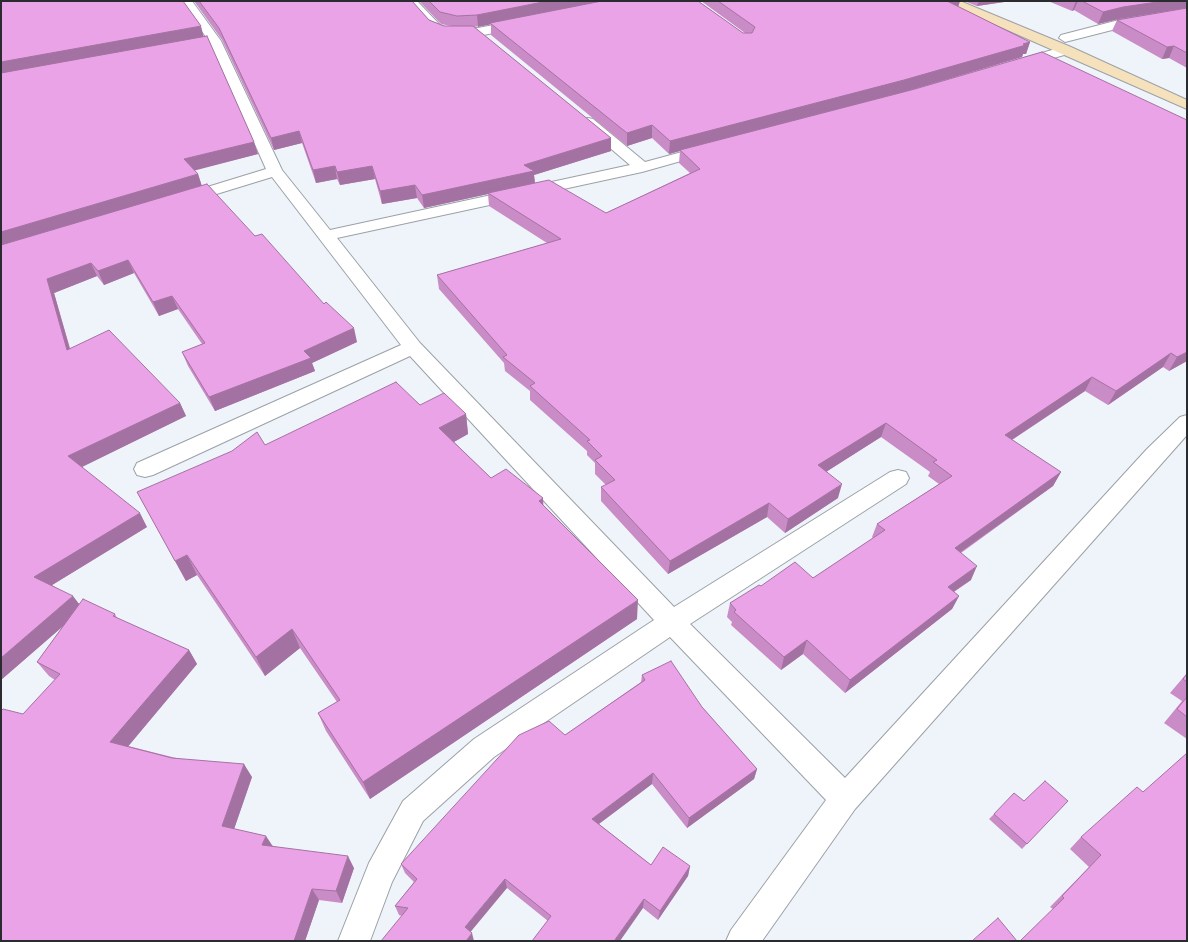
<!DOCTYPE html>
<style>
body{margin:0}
#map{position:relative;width:1188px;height:942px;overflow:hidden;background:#eef4fa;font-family:Arial,sans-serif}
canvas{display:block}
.frame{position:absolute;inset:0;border:2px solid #292b2e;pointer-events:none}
</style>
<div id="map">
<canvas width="1188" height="942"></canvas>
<div class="frame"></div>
</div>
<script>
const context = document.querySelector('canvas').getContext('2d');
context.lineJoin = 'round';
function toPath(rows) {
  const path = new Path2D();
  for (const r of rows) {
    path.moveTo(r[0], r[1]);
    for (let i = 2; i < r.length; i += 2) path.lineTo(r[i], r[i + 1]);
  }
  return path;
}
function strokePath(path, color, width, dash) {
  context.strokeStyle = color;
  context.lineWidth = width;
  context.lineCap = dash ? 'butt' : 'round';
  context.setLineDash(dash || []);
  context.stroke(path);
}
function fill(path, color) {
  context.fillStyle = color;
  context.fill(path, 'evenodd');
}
const minor = toPath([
 [180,1,192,1,221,41,282,170,330,230,630,165,583,125,581,122,583,119,588,118,593,119,645,162,708,145,713,146,715,149,713,152,642,172,337,238,420,343,674,607,890,472,898,470,906,472,909,478,906,484,690,624,845,778,1147,449,1180,417,1187,415,1187,435,855,809,762,941,726,941,731,930,826,800,670,637,494,757,423,821,392,882,370,941,338,941,369,863,403,801,474,739,654,620,410,356,153,475,145,477,137,475,134,469,137,463,401,345,272,177,184,204,178,202,176,199,178,196,266,169,209,41,180,1],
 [405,1,417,1,440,25,447,28,478,28,520,20,526,24,520,28,478,36,445,36,432,31,405,1],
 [1187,9,1187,17,1120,28,1065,42,1059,38,1061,35,1119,20,1187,9],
 [1066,46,1072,50,1071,53,1019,68,1012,64,1014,61,1066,46]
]);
const secondary = toPath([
 [944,1,960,1,1071,47,1187,100,1187,109,946,3,944,1]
]);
const wall = toPath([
 [1,1,204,36,258,154,194,170,198,174,202,186,255,236,357,342,312,363,315,371,215,411,188,366,182,352,202,344,178,309,159,316,134,273,104,285,97,276,54,293,70,348,180,403,186,416,81,467,147,527,52,585,79,604,115,614,117,618,189,650,197,664,128,746,252,777,234,829,273,846,354,868,342,903,319,900,305,941,1,941,23,714,55,680,49,676,37,662,64,625,1,680],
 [194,1,412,1,429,20,444,26,451,26,441,24,419,1,698,1,743,33,745,33,701,1,960,1,958,7,1030,42,1026,54,1023,54,1022,57,901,93,1187,361,1169,371,1163,367,1108,405,1085,391,1012,440,1061,472,1053,486,961,553,971,580,954,592,959,596,952,609,845,693,803,654,781,670,731,625,732,622,727,617,730,603,761,586,813,578,873,538,872,537,877,524,939,484,928,476,930,472,881,437,827,471,838,498,785,533,767,517,668,574,601,501,601,487,606,485,595,474,595,463,587,455,587,451,530,400,530,391,505,371,504,363,439,289,437,275,547,243,489,206,488,194,424,208,417,198,382,204,375,179,340,185,337,179,316,183,302,143,274,150,222,40],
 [491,24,491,35,627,146,652,138,669,154,680,151,679,163,690,173,606,213,535,183,534,175,611,151,611,138,474,27],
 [964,1,1011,1,977,6],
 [1048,1,1187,1,1187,68,1169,58,1162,59,1112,31,1117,20,1186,8,1119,19,1098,24,1074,10,1072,11],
 [420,405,466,414,468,434,454,442,491,478,543,498,543,505,637,619,370,799,326,731,318,713,337,702,300,648,265,676,197,575,186,581,137,492,265,445],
 [1187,673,1187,739,1164,723,1182,701,1170,693],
 [642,675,702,707,757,769,754,779,687,828,652,784,599,824,651,865,690,866,688,876,658,920,643,908,548,921,507,888,402,916,399,915,395,906,414,882,405,873,401,864,565,735,641,682],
 [1143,792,1187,941,1053,909,1050,907,1089,867,1070,849,1081,837],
 [1024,801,1068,801,1022,849,989,819,994,814]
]);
const shadedWall = toPath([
 [548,1,605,1,478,27,477,15],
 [946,1,960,1,957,10],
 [979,1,1011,1,977,6],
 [1076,1,1078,1,1074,10,1072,11],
 [1164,1,1187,1,1187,8,1119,19,1098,24,1103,12,1123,7],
 [201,26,204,38,1,75,1,62],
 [1030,42,1026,54,1023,54,1022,57,901,93,680,150,680,151,669,154,670,141],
 [1174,46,1169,58,1162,59,1167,47],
 [652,125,652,138,627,146,627,133],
 [299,131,302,143,274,150,271,138],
 [611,138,611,151,534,175,535,184,488,193,488,194,424,208,422,195,524,165],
 [254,142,258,154,189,172,184,159],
 [335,166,337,179,316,183,313,170],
 [372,166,375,179,340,185,337,172],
 [198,174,202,187,1,247,1,232],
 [415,185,417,198,382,204,380,191],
 [128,260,134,273,104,285,98,271],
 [91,263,97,276,54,293,74,364,67,350,47,279],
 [172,296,178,309,159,316,153,302],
 [354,328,357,342,312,363,315,371,215,411,209,397,304,351],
 [1187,352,1187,361,1169,371,1177,357],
 [1171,353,1163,367,1108,405,1116,391],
 [1092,377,1085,391,998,449,1005,435],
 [180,403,186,416,76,470,68,456],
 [466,414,468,434,443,448,439,428],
 [886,423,881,437,815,479,818,465],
 [1061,472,1053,486,948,561,955,548],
 [842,484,838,498,785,533,788,519],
 [543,498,544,518,539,501],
 [769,503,767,517,668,574,670,561],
 [140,513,147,527,44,590,34,577],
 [187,555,197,575,186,581,175,561],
 [977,566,971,580,941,600,948,587],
 [73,596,83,609,1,680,1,658],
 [959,596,952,609,845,693,850,680],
 [638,600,637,619,370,799,363,782],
 [292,629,300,648,265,676,256,657],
 [807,640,803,654,781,670,784,657],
 [189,650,197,664,121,755,110,742],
 [244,764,252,777,231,838,222,826],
 [757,769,754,779,687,828,689,818],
 [653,773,652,784,592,829,592,819],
 [266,836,274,848,262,845],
 [348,856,354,868,342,903,336,891],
 [690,866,688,876,658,920,660,911],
 [505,879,507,888,468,935,465,927],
 [312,889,319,900,305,941,294,941],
 [644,899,643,908,620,941,614,941],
 [472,933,474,941,466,941]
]);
const building = toPath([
 [1,1,183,1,201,26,1,62,1,1],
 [199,1,412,1,429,20,444,26,473,26,611,138,524,165,534,171,422,195,415,185,380,191,372,166,337,172,335,166,313,170,299,131,271,138,219,28,199,1],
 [429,1,548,1,477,15,457,16,440,12,429,1],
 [602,1,698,1,743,33,752,33,755,27,718,1,947,1,1030,42,1023,44,1026,45,904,80,670,141,652,125,627,133,490,23,602,1],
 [1082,1,1164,1,1123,7,1103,12,1082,1],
 [1187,8,1187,53,1174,46,1167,47,1117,20,1187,8],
 [207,36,254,142,184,159,198,174,1,232,1,73,207,36],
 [1042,52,1187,120,1187,352,1177,357,1171,353,1116,391,1092,377,1005,435,1061,472,955,548,977,566,948,587,959,596,850,680,807,640,784,657,734,612,736,610,730,603,759,585,761,586,795,562,813,578,885,530,877,524,952,476,933,462,937,460,886,423,818,465,842,484,788,519,769,503,670,561,601,487,615,480,595,460,602,456,587,441,590,440,530,386,535,383,503,357,507,355,437,275,561,239,488,193,549,180,606,213,700,169,680,150,915,89,1042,52],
 [207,184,255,236,262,234,324,304,326,302,354,328,304,351,311,358,209,397,182,352,205,343,172,296,153,302,128,260,98,271,91,263,47,279,67,350,109,330,180,403,68,456,140,513,34,577,73,596,1,658,1,245,207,184],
 [396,382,420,405,444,393,466,414,439,428,491,478,506,469,543,498,539,501,638,600,363,782,318,713,340,700,292,629,256,657,187,555,175,561,137,492,232,451,257,432,265,445,396,382],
 [83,599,115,614,113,616,189,650,110,742,172,758,244,764,222,826,266,836,262,845,348,856,336,891,312,889,294,941,1,941,1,711,3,709,23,714,60,674,37,662,83,599],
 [671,661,702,707,757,769,689,818,653,773,592,819,651,865,663,847,690,866,660,911,644,899,614,941,532,941,551,916,505,879,465,927,472,933,466,941,381,941,408,908,395,906,417,879,401,864,519,735,549,721,565,735,645,680,642,675,671,661],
 [1187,674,1187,682,1183,679,1187,674],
 [1187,697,1187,717,1177,709,1187,697],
 [1187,753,1187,941,1020,941,1064,898,1062,896,1101,855,1081,837,1137,787,1143,792,1187,753],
 [1045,781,1068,801,1027,844,994,814,1014,793,1024,801,1045,781],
 [998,918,1017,941,972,941,998,918]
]);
strokePath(minor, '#9ca1a7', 2);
strokePath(secondary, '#9ca1a7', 2);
fill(minor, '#fff');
fill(secondary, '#f5e1bc');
fill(wall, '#ca8cc7');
fill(shadedWall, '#a472a2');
fill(building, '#eba3e7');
strokePath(building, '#a472a2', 1);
</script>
